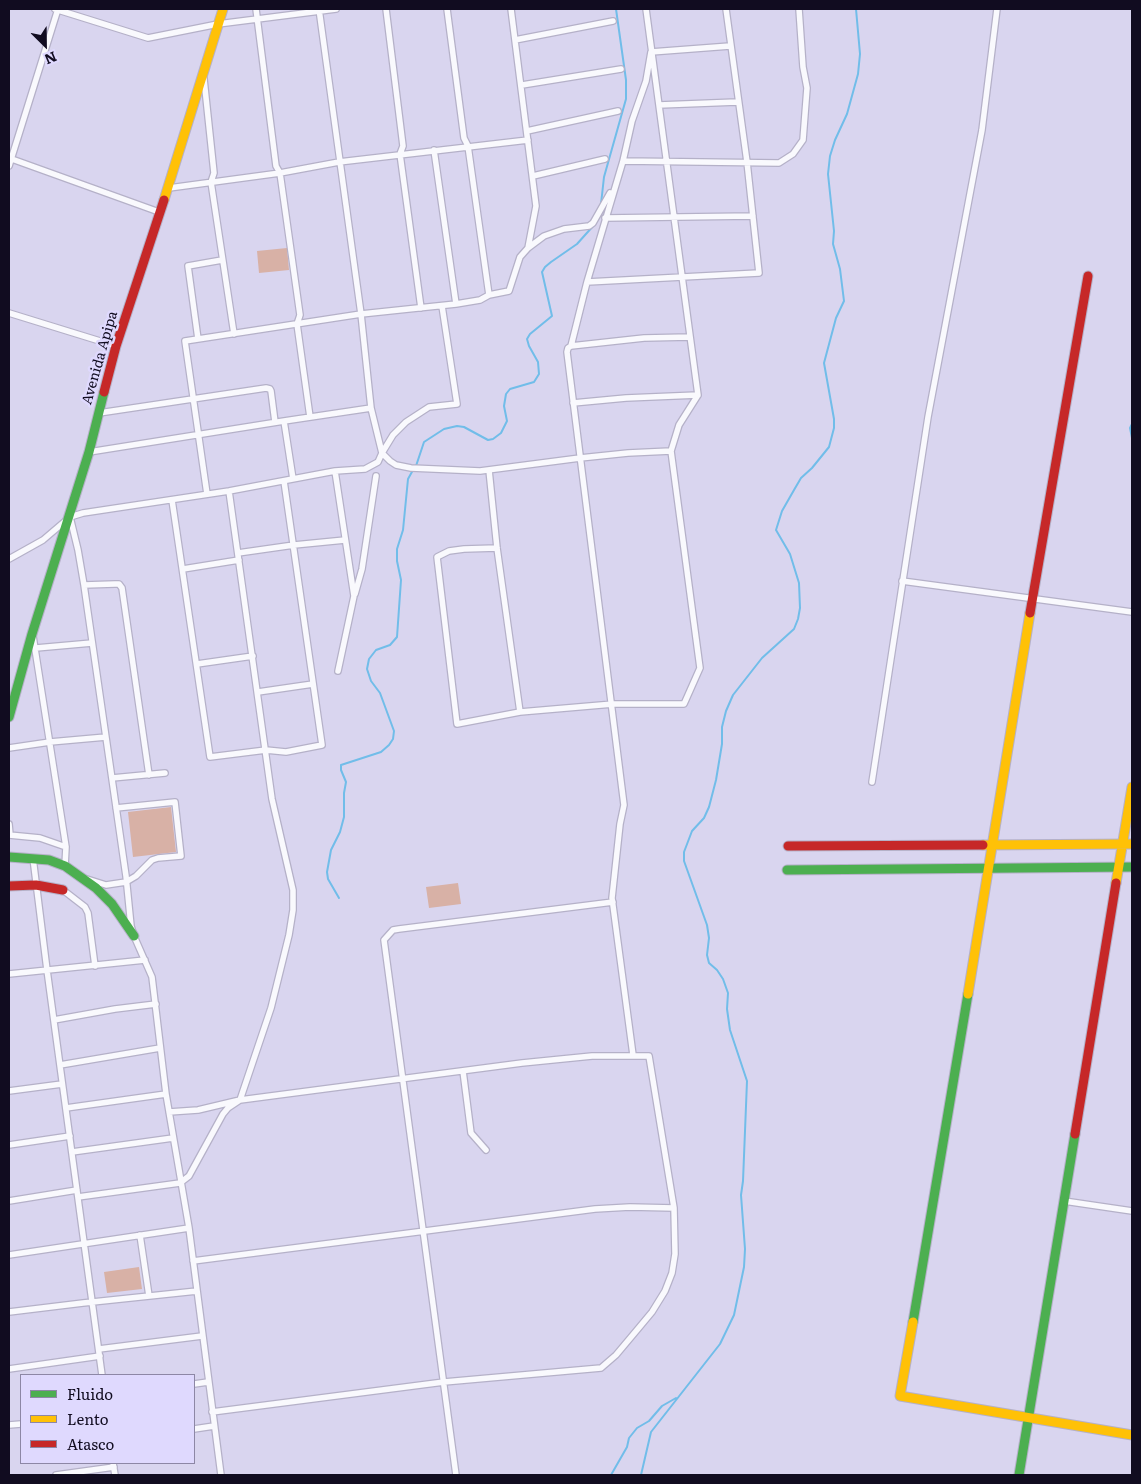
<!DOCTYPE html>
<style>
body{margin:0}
#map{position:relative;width:1141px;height:1484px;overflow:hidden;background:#d9d5ef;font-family:Literata,serif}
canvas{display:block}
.frame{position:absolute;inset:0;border:10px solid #110c20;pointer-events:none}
.legend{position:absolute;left:20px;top:1374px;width:175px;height:90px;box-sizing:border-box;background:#dfd9fe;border:1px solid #8d87a5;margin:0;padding:6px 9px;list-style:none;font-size:15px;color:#110c20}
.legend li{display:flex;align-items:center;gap:10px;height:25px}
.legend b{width:25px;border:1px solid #8d87a5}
.north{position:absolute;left:20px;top:20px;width:50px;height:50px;-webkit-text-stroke:4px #dfd9fe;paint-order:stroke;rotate:157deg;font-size:14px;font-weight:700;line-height:20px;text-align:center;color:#110c20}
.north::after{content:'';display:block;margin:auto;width:18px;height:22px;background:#110c20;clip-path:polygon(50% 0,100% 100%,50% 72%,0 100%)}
</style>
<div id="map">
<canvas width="1141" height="1484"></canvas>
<div class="frame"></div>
<ul class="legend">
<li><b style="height:6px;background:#4caf50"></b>Fluido</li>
<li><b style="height:6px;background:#ffc107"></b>Lento</li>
<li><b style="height:6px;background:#c62828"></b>Atasco</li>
</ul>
<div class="north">N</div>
</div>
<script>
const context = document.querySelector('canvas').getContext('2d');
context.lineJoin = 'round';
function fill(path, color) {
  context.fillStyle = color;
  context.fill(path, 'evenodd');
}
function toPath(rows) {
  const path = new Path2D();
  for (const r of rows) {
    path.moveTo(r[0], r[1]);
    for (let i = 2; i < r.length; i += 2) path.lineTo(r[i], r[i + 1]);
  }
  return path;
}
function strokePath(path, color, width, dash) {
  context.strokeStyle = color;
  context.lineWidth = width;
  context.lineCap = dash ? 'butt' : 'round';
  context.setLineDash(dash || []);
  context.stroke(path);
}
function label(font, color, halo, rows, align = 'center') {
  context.font = font + ' Literata,serif';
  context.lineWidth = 5;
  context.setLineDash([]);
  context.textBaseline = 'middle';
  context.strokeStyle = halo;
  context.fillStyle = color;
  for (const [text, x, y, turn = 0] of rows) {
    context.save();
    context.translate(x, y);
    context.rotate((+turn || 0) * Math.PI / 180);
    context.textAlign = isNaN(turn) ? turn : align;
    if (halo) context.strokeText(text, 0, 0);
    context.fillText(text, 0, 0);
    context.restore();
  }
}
const green = toPath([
 [287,248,289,270,259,273,257,251],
 [171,807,176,852,133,857,128,812],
 [458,883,461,904,429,908,426,887],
 [139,1267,142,1289,107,1293,104,1272]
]);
const stream = toPath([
 [601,204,604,177,626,99,626,80,616,9],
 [1132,424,1130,428,1132,438],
 [416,466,424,442,444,429,457,426,464,427,488,440,493,439,501,433,507,421,504,406,506,394,510,389,534,382,539,374,538,362,529,346,527,339,530,334,552,316,542,272,545,267,551,262,577,244,594,225],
 [339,898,328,879,327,872,331,850,340,832,344,817,344,793,346,782,341,770,341,765,381,752,389,745,393,739,394,731,380,693,371,681,367,669,369,659,376,650,390,645,397,637,401,580,397,561,397,549,403,530,408,479,413,470],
 [611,1475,627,1447,629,1438,637,1428,649,1421,662,1406,676,1398],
 [641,1475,651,1432,720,1344,734,1315,744,1267,745,1249,741,1195,743,1181,747,1081,730,1030,727,1009,728,993,723,979,717,970,709,963,707,955,709,938,707,925,684,861,684,852,692,831,704,818,709,807,716,780,722,744,722,727,726,711,733,695,762,658,794,629,798,619,800,608,799,583,790,554,776,530,782,511,794,490,801,478,812,468,829,447,834,428,834,419,824,363,836,318,844,301,840,269,833,244,834,231,828,174,830,156,835,140,847,114,858,74,860,54,856,9]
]);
const street = toPath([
 [55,9,148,38,218,24,336,9],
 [256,9,276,166,280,173,300,315,297,324,310,417],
 [386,9,403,146,400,154,421,308],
 [515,40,613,21],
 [204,79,214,173,211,182,234,334],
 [522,85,621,69],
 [659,105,737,102],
 [527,131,618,111],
 [434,150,456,304],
 [9,158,159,212],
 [623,161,779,163,793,154,803,140,807,88,803,67,799,9],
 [9,166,58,9],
 [533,176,605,159],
 [169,188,280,173,339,162,528,140],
 [605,218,753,216],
 [528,248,544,236,564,229,589,226,593,223,610,193],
 [587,282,623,161,632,121,646,81,651,52,730,46],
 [489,295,509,291,520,257,528,248,536,206,511,9],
 [442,306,457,404,429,407,406,422,393,435,382,453,390,461,396,465,411,468,480,471,580,458,628,453,671,451],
 [9,313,116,346],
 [198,339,188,266,222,260],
 [571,346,587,282,759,273,747,162,726,9],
 [573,403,626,398,698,395],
 [99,413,266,388,270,389,271,391,275,422],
 [284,421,293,479],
 [89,452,284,421,371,408],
 [489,470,497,548,520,712],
 [335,471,354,596,338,671],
 [207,494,185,341,361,314,456,304,480,300,489,295,468,146,464,138,447,9],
 [172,500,210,757,266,750,286,752,322,745,284,481],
 [70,517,78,550,84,585,126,876,131,926,134,936,152,977,166,1094,189,1228,221,1475],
 [497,548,464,549,449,551,437,557,457,724,520,712,613,704,684,704,700,668,671,451,679,425,698,395,646,9],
 [238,553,294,545,345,540],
 [9,559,43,540,70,517,83,513,229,491,335,471,365,469,378,462,382,453,371,408,361,314,319,9],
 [183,569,239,560],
 [902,581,1132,612],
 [84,585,115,584,119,584,122,588,149,775],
 [355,594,362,569,376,476],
 [33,636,66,847,65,866],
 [36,648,92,643],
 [197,664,253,656],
 [258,692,313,684],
 [9,748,50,742,106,737],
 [112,778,165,773],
 [872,782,928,417,982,130,997,9],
 [9,824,10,835],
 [9,835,40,838,66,847],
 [33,858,47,970,102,1375],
 [87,879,106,885,126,882,136,876,152,860,158,858,181,856,175,802,116,808],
 [63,890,85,907,88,913,95,966],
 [9,974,145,960],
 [54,1020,115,1009,156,1004],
 [633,1055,612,898,620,824,624,805,567,352,568,348,571,346,644,338,690,337],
 [60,1065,160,1048],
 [463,1071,471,1133,486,1150],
 [9,1091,62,1084],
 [66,1108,166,1094],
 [169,1112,198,1110,240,1100,522,1063,592,1056,649,1056,674,1208,675,1254,672,1273,665,1291,652,1312,637,1330,616,1355,601,1368,444,1382,212,1412],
 [9,1145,70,1136],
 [72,1152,173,1138],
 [78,1197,180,1183,189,1176,223,1114,228,1108,240,1100,271,1008,289,935,293,910,293,890,272,799,229,491],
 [9,1201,77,1190],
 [1064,1201,1132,1211],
 [140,1235,149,1296],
 [9,1255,189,1228],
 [193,1261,595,1209,630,1207,674,1208],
 [9,1312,83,1303,197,1291],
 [99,1349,202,1336],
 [9,1369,100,1356],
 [194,1384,208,1382],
 [9,1425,21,1424],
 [194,1429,214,1426],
 [113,1463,115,1475],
 [56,1475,114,1467],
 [456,1475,384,940,393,930,399,929,613,902]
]);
const fast = toPath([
 [9,717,32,634,89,452,104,392],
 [9,857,49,860,65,866,96,888,112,904,134,936],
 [787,870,1132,867],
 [913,1322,968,994],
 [1019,1475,1075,1134]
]);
const slow = toPath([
 [164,200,223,9],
 [983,845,1132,844],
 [1116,883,1132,787],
 [968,994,1030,613],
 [913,1322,900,1396,1132,1435]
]);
const jam = toPath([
 [104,392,116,346,164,200],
 [1030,613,1088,276],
 [788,846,983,845],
 [9,886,36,885,63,890],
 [1075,1134,1116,883]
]);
const streetNames = [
 ["Avenida Apipa",100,358,-74]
];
fill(green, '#d8b1a6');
strokePath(stream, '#71bde9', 2);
strokePath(street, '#b5b1c8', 8);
strokePath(fast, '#b5b1c8', 11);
strokePath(slow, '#b5b1c8', 11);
strokePath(jam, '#b5b1c8', 11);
strokePath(street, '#f9f9fd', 5.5);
strokePath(fast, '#4caf50', 9);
strokePath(slow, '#ffc107', 9);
strokePath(jam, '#c62828', 9);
label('14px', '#110c20', '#dfd9fe', streetNames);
</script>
